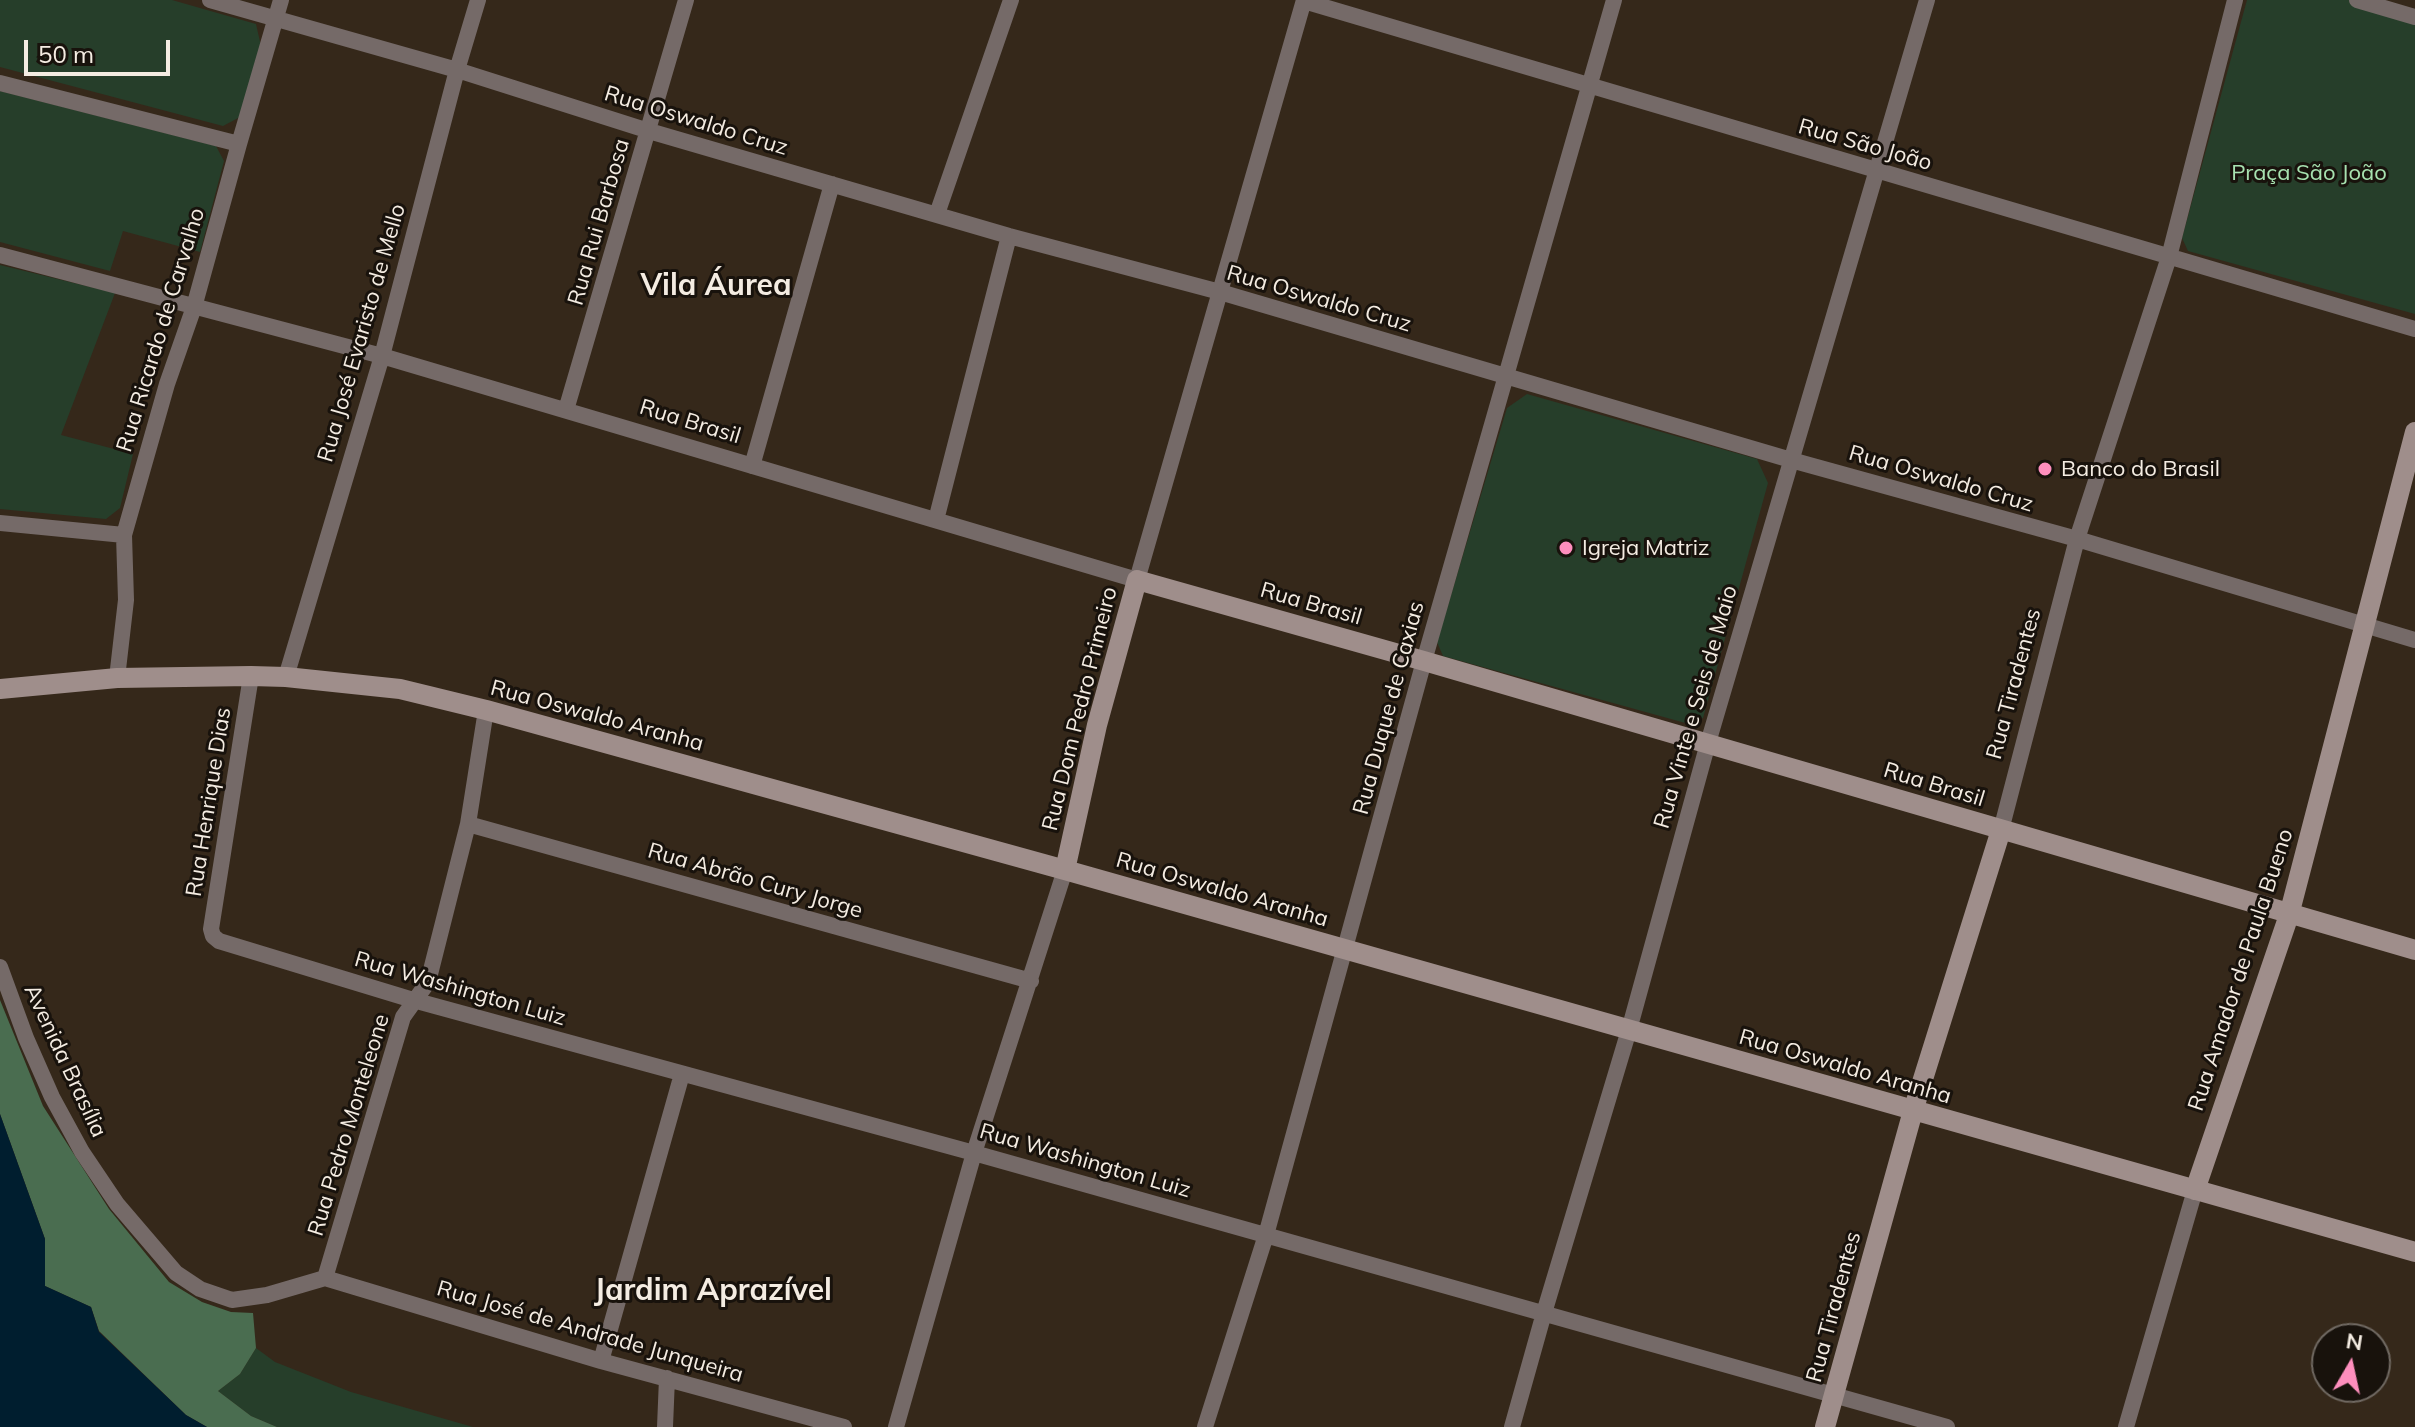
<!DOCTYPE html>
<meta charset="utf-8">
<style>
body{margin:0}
#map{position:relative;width:2415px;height:1427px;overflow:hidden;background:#35281a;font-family:Mulish,sans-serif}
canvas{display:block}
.north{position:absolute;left:2311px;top:1323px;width:80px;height:80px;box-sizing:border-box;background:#18120c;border:2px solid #706962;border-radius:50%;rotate:9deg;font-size:22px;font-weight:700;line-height:32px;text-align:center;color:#f4ece2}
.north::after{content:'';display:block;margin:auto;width:28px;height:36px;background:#fe8ebd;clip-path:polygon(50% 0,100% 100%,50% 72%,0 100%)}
.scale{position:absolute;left:24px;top:40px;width:146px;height:36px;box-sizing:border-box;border:4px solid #f4ece2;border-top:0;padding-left:10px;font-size:24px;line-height:28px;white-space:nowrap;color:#f4ece2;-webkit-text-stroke:6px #18120c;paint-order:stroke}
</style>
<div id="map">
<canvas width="2415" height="1427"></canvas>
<div class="north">N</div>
<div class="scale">50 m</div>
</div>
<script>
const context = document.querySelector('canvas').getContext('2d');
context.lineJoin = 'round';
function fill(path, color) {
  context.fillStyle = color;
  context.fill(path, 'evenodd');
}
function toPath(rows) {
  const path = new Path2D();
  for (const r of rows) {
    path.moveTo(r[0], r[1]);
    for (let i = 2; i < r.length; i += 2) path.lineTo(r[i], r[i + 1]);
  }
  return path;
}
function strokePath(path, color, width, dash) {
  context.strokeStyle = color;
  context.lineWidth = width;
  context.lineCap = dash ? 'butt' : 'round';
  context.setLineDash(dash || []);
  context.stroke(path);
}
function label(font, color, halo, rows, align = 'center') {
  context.font = font + ' Mulish,sans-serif';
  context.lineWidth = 6;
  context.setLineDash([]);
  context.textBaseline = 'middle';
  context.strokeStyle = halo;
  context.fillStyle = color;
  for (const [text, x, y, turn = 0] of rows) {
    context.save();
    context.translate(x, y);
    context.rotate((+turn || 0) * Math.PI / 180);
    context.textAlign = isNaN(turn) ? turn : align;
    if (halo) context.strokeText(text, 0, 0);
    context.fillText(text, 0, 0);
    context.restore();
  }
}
const green = toPath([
 [0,0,172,0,256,24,261,46,240,117,223,126,0,67],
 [2247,0,2357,0,2415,17,2415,314,2188,251,2182,238],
 [0,91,216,146,224,161,200,252,123,231,110,271,0,242],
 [0,265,115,293,61,435,133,454,120,508,106,519,0,509],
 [1527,394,1757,459,1768,483,1703,718,1689,724,1443,656,1437,642,1507,408],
 [256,1348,275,1362,351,1392,473,1427,277,1427,251,1416,218,1391,240,1374]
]);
const forest = toPath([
 [0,1000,43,1106,109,1209,169,1282,202,1302,231,1312,253,1313,256,1348,240,1374,218,1391,251,1416,277,1427,207,1427,186,1415,99,1331,91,1307,45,1286,45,1239,0,1114]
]);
const water = toPath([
 [0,1114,45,1239,45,1286,91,1307,99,1332,186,1415,207,1427,0,1427]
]);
const street = toPath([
 [210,0,457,70,649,131,1009,236,1220,292,1791,460,2077,539,2415,640],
 [2357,0,2415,17],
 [1304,1,2415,329],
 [0,83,239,144],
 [937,214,1011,0],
 [0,255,382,356,1137,580,1304,0],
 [566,410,686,0],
 [752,466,832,184],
 [936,520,1009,236],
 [0,523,124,535],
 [251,676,211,929,213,936,219,941,413,1000,974,1153,1947,1427],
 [286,677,382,356,457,70,478,0],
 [117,678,126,600,124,535,167,384,194,307,239,144,281,0],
 [468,824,1031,981],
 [2001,830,2077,539,2169,257,2235,0],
 [0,967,26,1038,52,1097,82,1152,117,1204,176,1273,200,1289,232,1300,267,1295,325,1278],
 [325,1278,403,1017,428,982,468,824,486,710],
 [325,1278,601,1361,844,1427],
 [601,1361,682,1074],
 [665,1427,667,1378],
 [896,1427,974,1153,1065,870],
 [1205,1427,1266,1235,1424,661,1614,0],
 [1512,1427,1544,1313,1629,1030,1708,743,1927,0],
 [2126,1427,2195,1190]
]);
const secondary = toPath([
 [0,689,117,678,251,676,286,677,400,689,486,710,1065,870,2415,1252],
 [1065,870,1097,725,1137,580,1424,661,2415,950],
 [2195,1190,2289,915,2415,432],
 [1825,1427,1913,1111,2001,830]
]);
const markers = [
 [2045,469,8,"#fe8ebd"],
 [1566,548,8,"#fe8ebd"]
];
const streetNames = [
 ["Rua Oswaldo Cruz",696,121,17],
 ["Rua São João",1865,145,16],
 ["Rua Rui Barbosa",599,222,-74],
 ["Rua Oswaldo Cruz",1319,299,16],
 ["Rua Ricardo de Carvalho",161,330,-73],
 ["Rua José Evaristo de Mello",362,333,-74],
 ["Rua Brasil",690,422,17],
 ["Rua Oswaldo Cruz",1941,479,16],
 ["Rua Brasil",1311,604,16],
 ["Rua Tiradentes",2014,684,-75],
 ["Rua Vinte e Seis de Maio",1696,707,-74],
 ["Rua Duque de Caxias",1389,708,-75],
 ["Rua Dom Pedro Primeiro",1080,709,-76],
 ["Rua Oswaldo Aranha",597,716,15],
 ["Rua Brasil",1934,785,17],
 ["Rua Henrique Dias",209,802,-81],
 ["Rua Abrão Cury Jorge",755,881,16],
 ["Rua Oswaldo Aranha",1222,890,16],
 ["Rua Amador de Paula Bueno",2241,970,-72],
 ["Rua Washington Luiz",460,989,16],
 ["Avenida Brasília",65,1061,65],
 ["Rua Oswaldo Aranha",1845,1067,16],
 ["Rua Pedro Monteleone",349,1125,-73],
 ["Rua Washington Luiz",1085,1161,16],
 ["Rua Tiradentes",1834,1307,-75],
 ["Rua José de Andrade Junqueira",590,1332,16]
];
const parkNames = [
 ["Praça São João",2309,173]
];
const poiNames = [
 ["Banco do Brasil",2061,469],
 ["Igreja Matriz",1582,548]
];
const districtNames = [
 ["Vila Áurea",716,286],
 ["Jardim Aprazível",713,1291]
];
fill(green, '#263e2a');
fill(forest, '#4a6d50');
fill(water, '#001e2f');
strokePath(street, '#756a68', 16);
strokePath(secondary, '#9f8e8b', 20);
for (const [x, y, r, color] of markers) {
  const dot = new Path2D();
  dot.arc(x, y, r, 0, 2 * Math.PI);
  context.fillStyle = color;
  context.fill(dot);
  strokePath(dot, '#18120c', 3);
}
label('22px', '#f4ece2', '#18120c', streetNames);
label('22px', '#a7e2b0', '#18120c', parkNames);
label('22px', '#f4ece2', '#18120c', poiNames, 'left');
label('bold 30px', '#f4ece2', '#18120c', districtNames);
</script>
